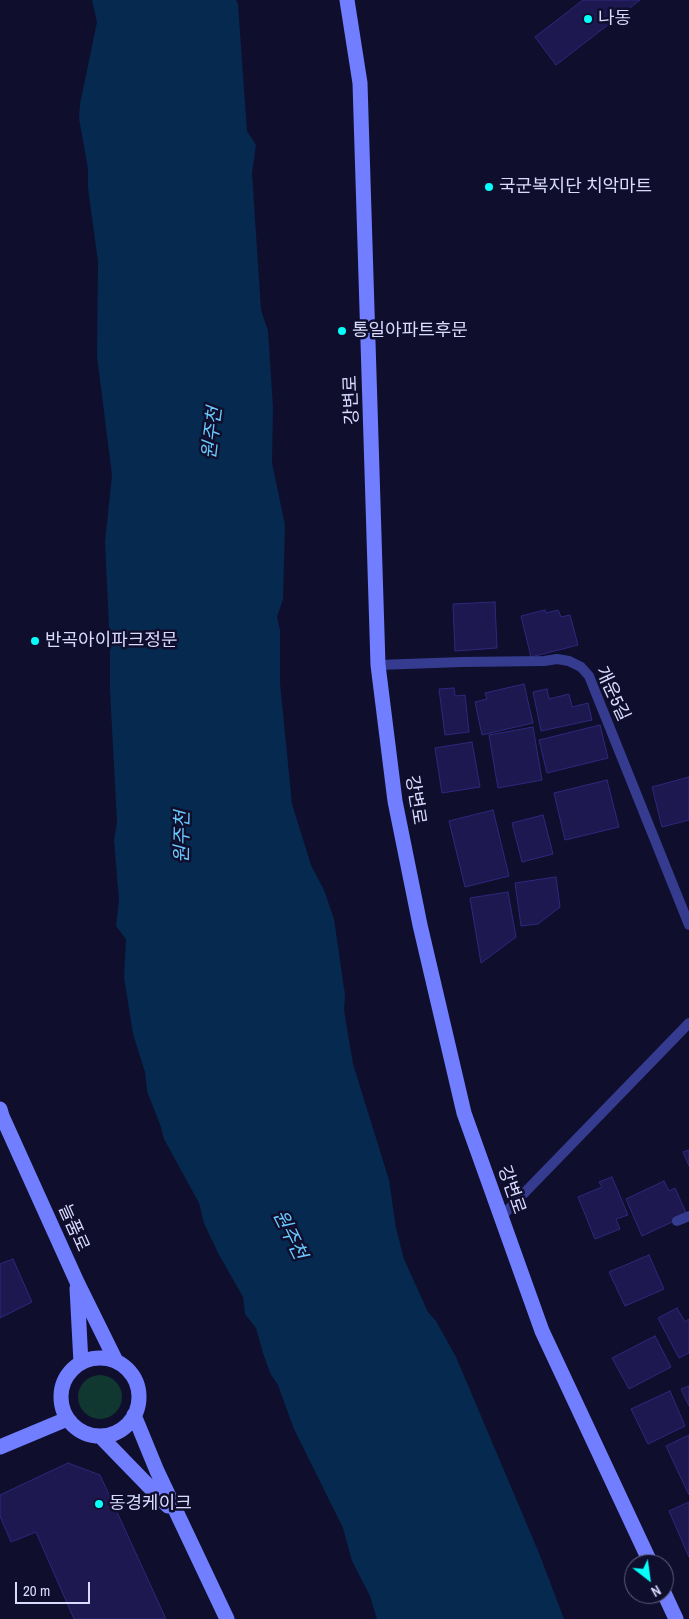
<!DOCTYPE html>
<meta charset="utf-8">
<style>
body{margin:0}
#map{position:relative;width:689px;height:1619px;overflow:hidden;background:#100e2d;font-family:"Archivo Narrow",sans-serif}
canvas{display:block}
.north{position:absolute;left:624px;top:1554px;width:50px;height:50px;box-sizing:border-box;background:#100e2d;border:1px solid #616081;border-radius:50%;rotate:150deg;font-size:14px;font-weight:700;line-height:20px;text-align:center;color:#dadaff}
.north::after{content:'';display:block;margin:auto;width:18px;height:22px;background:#06fffa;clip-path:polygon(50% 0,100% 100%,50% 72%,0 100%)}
.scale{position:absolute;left:15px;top:1582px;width:75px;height:22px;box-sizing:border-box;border:2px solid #dadaff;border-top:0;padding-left:6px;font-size:15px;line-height:18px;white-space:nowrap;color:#dadaff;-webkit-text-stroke:4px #100e2d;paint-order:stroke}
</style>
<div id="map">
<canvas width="689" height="1619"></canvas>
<div class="north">N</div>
<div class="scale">20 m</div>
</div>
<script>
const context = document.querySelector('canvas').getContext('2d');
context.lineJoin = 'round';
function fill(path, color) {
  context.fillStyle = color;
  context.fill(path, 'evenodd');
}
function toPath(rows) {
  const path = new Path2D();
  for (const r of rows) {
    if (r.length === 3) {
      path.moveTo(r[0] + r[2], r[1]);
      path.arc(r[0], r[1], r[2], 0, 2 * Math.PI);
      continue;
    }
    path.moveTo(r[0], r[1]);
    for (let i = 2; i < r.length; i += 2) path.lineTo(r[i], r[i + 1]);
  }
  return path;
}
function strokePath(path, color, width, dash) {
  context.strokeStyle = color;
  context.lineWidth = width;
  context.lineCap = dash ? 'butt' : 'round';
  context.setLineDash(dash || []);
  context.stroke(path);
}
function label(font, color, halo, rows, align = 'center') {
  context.font = font + ' "Archivo Narrow","Noto Sans KR",sans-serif';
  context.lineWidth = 5;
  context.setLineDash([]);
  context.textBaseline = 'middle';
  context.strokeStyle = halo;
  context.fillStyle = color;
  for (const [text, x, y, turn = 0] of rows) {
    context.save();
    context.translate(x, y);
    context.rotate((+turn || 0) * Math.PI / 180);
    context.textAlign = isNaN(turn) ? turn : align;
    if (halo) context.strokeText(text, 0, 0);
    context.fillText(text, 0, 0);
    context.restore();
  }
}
const green = toPath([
 [100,1397,22]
]);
const water = toPath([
 [92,0,236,0,238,4,247,131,256,145,252,173,261,310,268,331,273,407,272,463,285,525,283,599,277,617,280,630,280,683,292,804,311,865,324,890,334,919,345,995,344,1010,353,1064,389,1180,396,1228,404,1259,428,1312,436,1321,456,1357,539,1553,564,1619,377,1619,370,1596,352,1561,343,1528,294,1429,278,1385,270,1373,263,1353,256,1328,245,1314,243,1297,218,1253,204,1223,199,1203,164,1139,161,1127,147,1091,145,1072,133,1034,124,977,126,939,116,926,119,901,114,840,117,823,110,690,110,647,105,542,112,475,97,356,98,262,88,188,88,169,79,118,80,104,97,22]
]);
const building = toPath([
 [583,0,640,0,556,65,535,37,583,0],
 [495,602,497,648,455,651,453,604,495,602],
 [545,610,546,613,558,610,561,617,570,615,578,645,531,657,521,616,545,610],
 [524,684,533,723,482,735,475,702,487,699,485,693,524,684],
 [454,688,455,696,465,695,469,732,445,735,439,689,454,688],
 [547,689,549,699,569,694,572,707,588,703,592,720,541,731,533,692,547,689],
 [600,725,608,758,547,773,539,740,600,725],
 [533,727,542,780,498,788,489,735,533,727],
 [472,742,480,787,442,793,435,748,472,742],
 [689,777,689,820,662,827,652,787,689,777],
 [607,780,619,827,565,840,554,793,607,780],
 [493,810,509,876,465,887,449,821,493,810],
 [543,815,553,854,522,862,512,823,543,815],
 [556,877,560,907,538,924,521,926,515,883,556,877],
 [508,892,516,937,481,963,470,898,508,892],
 [689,1150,689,1166,683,1152,689,1150],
 [612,1177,628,1215,616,1219,620,1229,595,1239,578,1197,602,1187,599,1182,612,1177],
 [664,1181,669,1191,675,1188,687,1215,642,1236,626,1199,664,1181],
 [649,1255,664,1289,625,1306,609,1272,649,1255],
 [13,1259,32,1302,0,1318,0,1264,13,1259],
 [677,1308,685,1322,689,1319,689,1353,679,1358,658,1318,677,1308],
 [655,1336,671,1367,629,1389,612,1358,655,1336],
 [689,1386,689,1406,681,1389,689,1386],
 [670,1391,685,1426,648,1444,631,1409,670,1391],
 [689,1435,689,1495,666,1446,689,1435],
 [68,1463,100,1475,166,1619,74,1619,36,1532,11,1542,0,1516,0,1495,68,1463],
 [689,1502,689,1557,669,1511,689,1502]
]);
const lane = toPath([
 [378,665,462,662,544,661,557,659,569,661,581,667,589,676,689,925],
 [501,1217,689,1023],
 [677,1221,689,1216]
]);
const secondary = toPath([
 [347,0,360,83,378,665,395,801,420,925,464,1113,542,1331,651,1564],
 [0,1109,2,1116,77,1282,116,1361],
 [77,1288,81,1363],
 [100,1397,39],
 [134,1415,157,1471,227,1619],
 [101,1437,168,1506],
 [0,1447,67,1419],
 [664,1593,676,1619]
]);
const markers = [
 [588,19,5,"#06fffa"],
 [489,187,5,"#06fffa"],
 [342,331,5,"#06fffa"],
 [35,641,5,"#06fffa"],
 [99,1504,5,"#06fffa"]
];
const poiNames = [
 ["나동",598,19],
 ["국군복지단 치악마트",499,187],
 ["통일아파트후문",352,331],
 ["반곡아이파크정문",45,641],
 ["동경케이크",109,1504]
];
const streetNames = [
 ["강변로",352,400,-92],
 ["개운5길",612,694,65],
 ["강변로",415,800,81],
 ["강변로",511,1190,71],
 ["늘품로",73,1228,66]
];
const waterNames = [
 ["원주천",213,433,-83],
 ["원주천",183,837,-89],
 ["원주천",289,1235,64]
];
fill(green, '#113731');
fill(water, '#05294f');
fill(building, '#1d1850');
strokePath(building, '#2f287e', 1);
strokePath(lane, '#353c90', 10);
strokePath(secondary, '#717eff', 15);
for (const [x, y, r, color] of markers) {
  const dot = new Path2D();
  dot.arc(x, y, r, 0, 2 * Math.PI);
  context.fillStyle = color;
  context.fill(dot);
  strokePath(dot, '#100e2d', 2);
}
label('18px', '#dadaff', '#100e2d', poiNames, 'left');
label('18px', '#dadaff', '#100e2d', streetNames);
label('italic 19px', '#68cbff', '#100e2d', waterNames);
</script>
